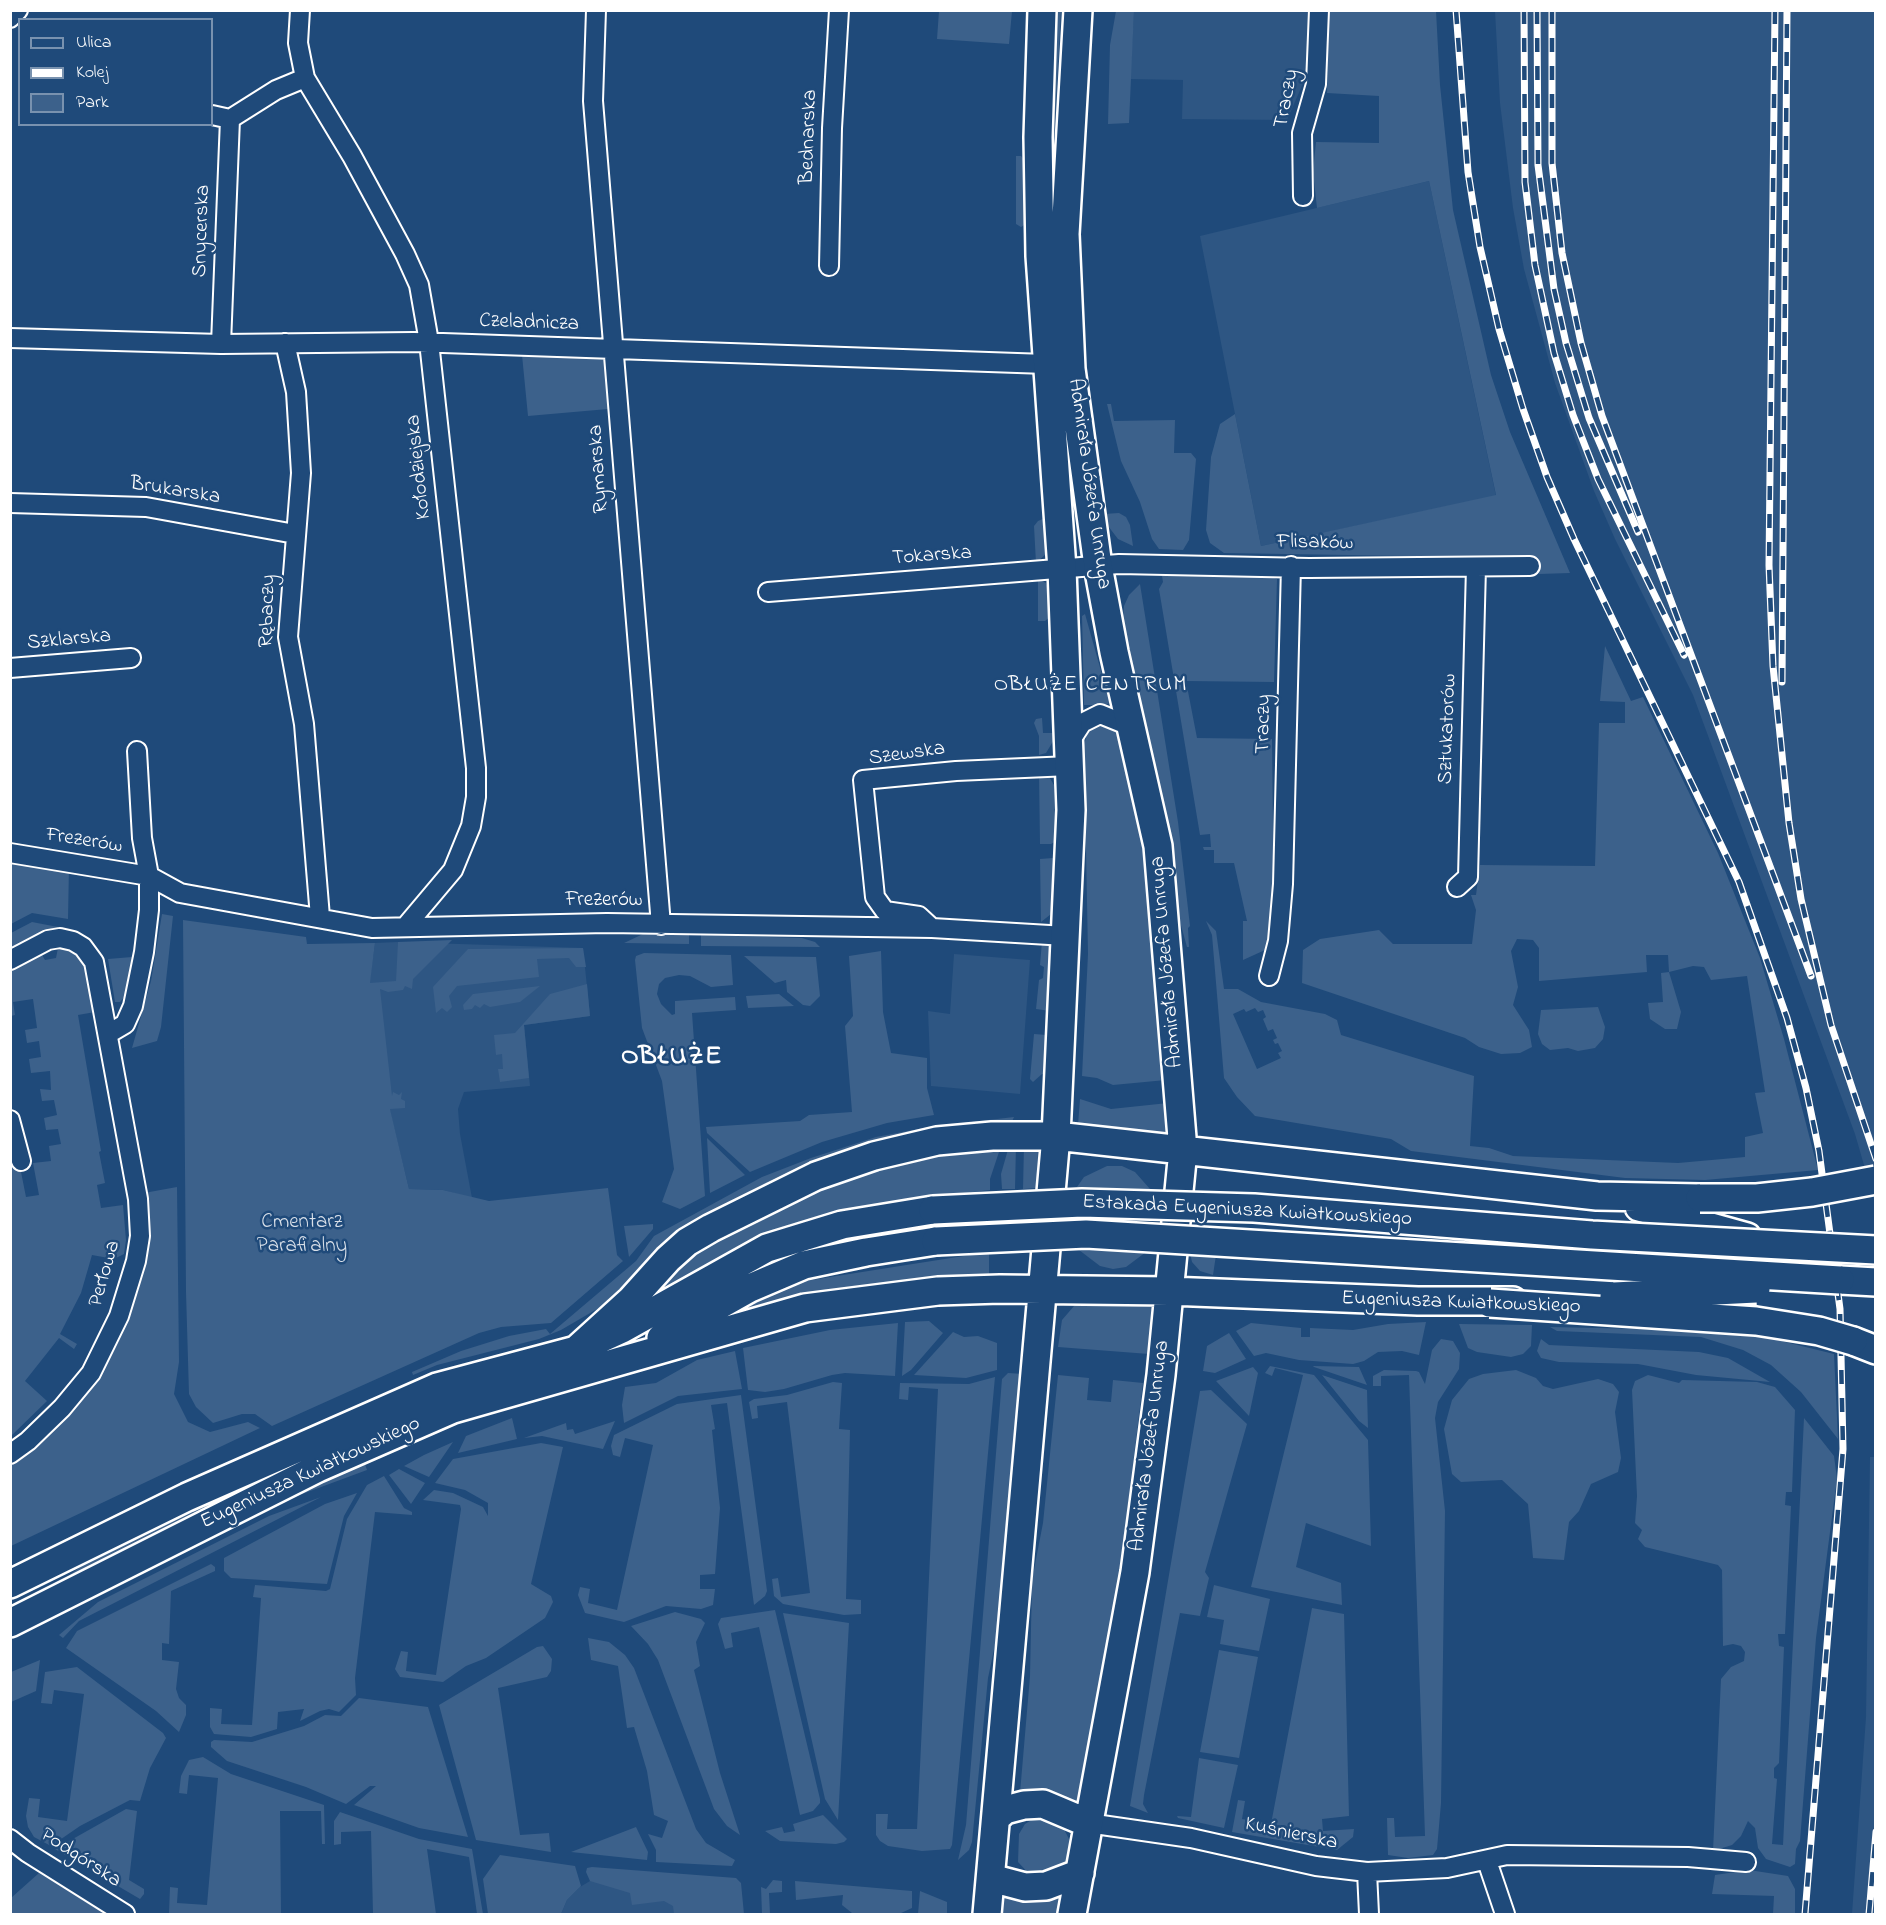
<!DOCTYPE html>
<meta charset="utf-8">
<style>
body{margin:0}
#map{position:relative;width:1886px;height:1925px;overflow:hidden;background:#1f4a7a;font-family:"Indie Flower",sans-serif}
canvas{display:block}
.frame{position:absolute;inset:0;border:12px solid #fff;pointer-events:none}
.legend{position:absolute;left:18px;top:18px;width:195px;height:108px;box-sizing:border-box;background:#1f4a7a;border:2px solid #7992af;margin:0;padding:8px 10px;list-style:none;font-size:18px;color:#fff}
.legend li{display:flex;align-items:center;gap:12px;height:30px}
.legend b{width:30px;border:2px solid #7992af}
</style>
<div id="map">
<canvas width="1886" height="1925"></canvas>
<div class="frame"></div>
<ul class="legend">
<li><b style="height:8px;background:#1f4a7a"></b>Ulica</li>
<li><b style="height:8px;background:#fff"></b>Kolej</li>
<li><b style="height:16px;background:#3c618b"></b>Park</li>
</ul>
</div>
<script>
const context = document.querySelector('canvas').getContext('2d');
context.lineJoin = 'round';
function fill(path, color) {
  context.fillStyle = color;
  context.fill(path, 'evenodd');
}
function toPath(rows) {
  const path = new Path2D();
  for (const r of rows) {
    path.moveTo(r[0], r[1]);
    for (let i = 2; i < r.length; i += 2) path.lineTo(r[i], r[i + 1]);
  }
  return path;
}
function strokePath(path, color, width, dash) {
  context.strokeStyle = color;
  context.lineWidth = width;
  context.lineCap = dash ? 'butt' : 'round';
  context.setLineDash(dash || []);
  context.stroke(path);
}
function label(font, color, halo, rows, align = 'center') {
  context.font = font + ' "Indie Flower",sans-serif';
  context.lineWidth = 5;
  context.setLineDash([]);
  context.textBaseline = 'middle';
  context.strokeStyle = halo;
  context.fillStyle = color;
  for (const [text, x, y, turn = 0] of rows) {
    context.save();
    context.translate(x, y);
    context.rotate((+turn || 0) * Math.PI / 180);
    context.textAlign = isNaN(turn) ? turn : align;
    if (halo) context.strokeText(text, 0, 0);
    context.fillText(text, 0, 0);
    context.restore();
  }
}
const built = toPath([
 [1134,11,1309,11,1308,72,1287,120,1182,119,1183,80,1130,79],
 [1495,11,1875,11,1875,1203,1855,1134,1693,695,1615,539,1594,491,1555,383,1524,269,1513,208,1500,103],
 [1429,181,1496,496,1261,546,1200,236],
 [398,942,583,948,590,1016,524,1025,530,1086,464,1092,458,1109,460,1134,472,1198,443,1190,409,1189,388,1103,369,985,375,943],
 [954,954,1030,960,1020,1094,931,1086,928,1011,950,1014],
 [1870,1457,1876,1457,1876,1914,1852,1914,1866,1717],
 [595,1878,712,1914,561,1914,567,1900,580,1887]
]);
const green = toPath([
 [939,11,1012,11,1009,44,937,39],
 [1057,11,1061,11,1052,179,1057,295,1077,491,1065,492,1053,368,1049,123],
 [1116,11,1134,11,1129,123,1108,124,1110,45],
 [1329,11,1436,11,1440,85,1453,210,1491,375,1510,432,1570,573,1539,574,1531,558,1224,553,1210,543,1206,530,1211,457,1220,424,1235,414,1261,546,1496,495,1429,181,1317,208,1313,172,1316,142,1379,143,1379,96,1327,93],
 [1016,156,1021,156,1026,162,1026,224,1021,227,1016,224],
 [522,355,605,358,608,409,528,416],
 [1107,404,1111,404,1114,421,1175,420,1174,453,1191,453,1196,459,1189,540,1183,550,1159,549,1152,539,1140,502,1121,461],
 [1119,513,1126,517,1130,525,1133,546,1118,539,1105,522,1104,514],
 [1045,518,1047,553,1036,563,1034,526,1038,521],
 [1206,573,1261,574,1277,579,1274,682,1186,681,1197,738,1272,739,1274,917,1272,942,1265,950,1243,960,1243,921,1247,921,1234,863,1214,863,1214,850,1204,850,1203,847,1211,847,1210,834,1200,835,1159,589,1163,582,1162,576],
 [1038,579,1046,583,1049,591,1050,617,1045,621,1038,621],
 [1140,584,1178,822,1190,926,1188,928,1189,947,1187,947,1177,911,1164,813,1122,630,1124,606,1129,595],
 [1085,614,1110,703,1105,705,1084,705,1082,616],
 [1605,646,1631,701,1643,697,1718,853,1760,958,1784,1039,1818,1170,1705,1180,1625,1178,1411,1151,1391,1139,1255,1116,1237,1097,1224,1078,1212,935,1206,921,1216,931,1224,989,1238,989,1261,1002,1325,1014,1337,1020,1341,1035,1474,1076,1470,1146,1489,1148,1513,1156,1678,1163,1745,1157,1745,1137,1763,1133,1755,1093,1765,1092,1747,976,1711,980,1704,967,1693,966,1669,972,1681,1012,1677,1029,1665,1029,1650,1019,1648,1003,1663,1002,1661,973,1669,972,1668,955,1646,955,1647,972,1539,981,1539,948,1533,940,1517,939,1511,951,1518,987,1513,1005,1529,1030,1532,1047,1520,1053,1501,1054,1479,1047,1465,1038,1302,983,1303,950,1320,939,1379,930,1393,944,1472,944,1476,910,1471,895,1476,895,1480,865,1595,866,1599,723,1625,723,1625,702,1600,701],
 [1255,1008,1258,1012,1263,1010,1266,1017,1263,1019,1268,1031,1273,1029,1277,1038,1273,1040,1275,1044,1278,1043,1282,1051,1278,1053,1281,1058,1257,1069,1233,1014,1244,1009,1246,1012],
 [1042,718,1043,733,1054,733,1055,738,1046,753,1039,755,1039,736,1034,723,1036,719],
 [1103,726,1112,729,1118,736,1145,834,1166,1080,1113,1085,1097,1078,1082,1076,1088,954,1084,745,1087,734,1094,728],
 [1039,772,1048,775,1054,785,1056,841,1051,844,1040,844],
 [1053,858,1057,863,1056,910,1041,922,1040,859],
 [10,860,69,866,68,919,32,913,11,924],
 [162,914,173,916,161,1027,157,1041,132,1048,151,981],
 [183,920,306,937,307,944,375,943,370,983,396,981,398,942,452,940,413,979,412,989,405,986,403,990,388,992,380,989,392,1096,393,1092,399,1095,402,1092,401,1099,405,1101,405,1108,390,1109,409,1189,443,1190,489,1201,608,1188,617,1255,623,1261,551,1323,501,1327,479,1333,272,1426,255,1414,242,1414,213,1423,196,1407,189,1394,186,1292],
 [32,922,58,927,59,931,11,951,11,933],
 [643,934,689,935,689,944,624,943],
 [701,935,802,938,815,942,820,947,701,946],
 [1042,941,1055,950,1050,1011,1036,1009,1039,980,1043,978,1044,967,1040,965],
 [65,946,76,950,87,965,95,1012,78,1015,101,1151,99,1152,105,1183,97,1185,101,1208,123,1205,126,1240,124,1254,114,1259,92,1255,81,1293,60,1334,77,1344,74,1349,59,1338,25,1381,47,1401,11,1436,11,1153,12,1168,20,1167,26,1197,39,1195,33,1163,51,1161,49,1146,61,1144,58,1129,46,1130,44,1118,57,1115,54,1100,42,1101,40,1089,51,1090,50,1071,31,1073,29,1059,41,1057,39,1041,27,1043,25,1030,37,1028,33,999,13,1002,15,1015,11,1016,11,968,37,954,42,955,45,960,56,958,58,948],
 [583,948,586,967,576,967,569,958,537,959,539,977,457,986,449,996,452,1007,447,1012,442,1008,436,1013,433,987,468,949],
 [881,951,883,1012,891,1053,927,1058,927,1088,934,1115,887,1123,822,1142,750,1172,707,1133,706,1127,800,1121,809,1115,852,1112,845,1026,853,1016,849,956],
 [644,953,731,955,733,985,711,987,690,976,679,975,665,978,659,984,657,994,661,1004,672,1015,675,1014,675,1001,735,997,736,1010,692,1013,705,1196,680,1209,662,1202,674,1169,662,1081,642,1028,635,960,636,956],
 [744,956,816,957,820,996,810,1006,803,1005,787,992,786,980,775,983],
 [132,957,127,994,120,1002,115,1002,108,959],
 [587,984,590,1016,524,1025,529,1078,500,1082,498,1069,503,1069,502,1054,496,1055,494,1035,515,1033,550,994],
 [540,986,520,1002,490,1007,484,1004,480,1008,475,1005,472,1009,464,1010,463,1005,473,994],
 [779,994,794,1006,748,1008,746,996],
 [1598,1007,1605,1027,1603,1039,1595,1048,1578,1051,1568,1048,1550,1050,1542,1044,1538,1034,1541,1010],
 [1034,1034,1047,1035,1050,1074,1042,1074,1033,1082,1030,1079],
 [1080,1099,1111,1109,1168,1103,1169,1135,1078,1125],
 [1014,1117,1009,1128,798,1171,713,1210,683,1227,651,1255,609,1302,561,1330,539,1339,437,1365,413,1375,412,1372,461,1351,509,1336,546,1329,550,1334,636,1261,654,1236,762,1177,811,1158,876,1137,929,1127],
 [707,1138,745,1175,710,1193],
 [1016,1145,1015,1189,1002,1189,1001,1174,1009,1146],
 [1024,1145,1038,1151,1037,1188,1023,1189],
 [1001,1146,990,1179,990,1190,892,1202,806,1221,748,1241,637,1305,702,1241,856,1172,938,1153],
 [1107,1166,1122,1166,1135,1172,1150,1189,1077,1187,1084,1177],
 [177,1187,179,1362,174,1394,188,1422,210,1432,248,1422,260,1428,11,1546,11,1464,96,1380,126,1322,146,1254,144,1193],
 [653,1224,653,1229,629,1257,624,1226],
 [1079,1250,1146,1252,1126,1267,1113,1269,1100,1266],
 [989,1252,989,1274,803,1295,721,1322,759,1299,805,1281],
 [1190,1253,1216,1255,1213,1275,1200,1271,1192,1262],
 [1082,1302,1153,1307,1149,1354,1058,1347,1062,1320,1074,1306],
 [929,1321,943,1333,911,1370,902,1376,905,1322],
 [1426,1322,1419,1355,1402,1351,1378,1352,1364,1361,1353,1364,1299,1360,1266,1353,1254,1356,1236,1331,1251,1323,1301,1328,1301,1337,1310,1337,1310,1328,1353,1330,1388,1324],
 [898,1323,895,1376,845,1373,832,1375,784,1389,765,1392,748,1390,743,1348,830,1330],
 [1459,1324,1532,1325,1531,1346,1523,1354,1511,1357,1477,1352,1468,1348],
 [1550,1327,1645,1329,1765,1337,1834,1354,1838,1439,1801,1392,1771,1365,1743,1350,1701,1337,1557,1331],
 [953,1332,964,1337,978,1336,997,1343,997,1370,966,1378,914,1375],
 [1229,1333,1246,1359,1215,1373,1203,1371,1207,1346],
 [1441,1339,1453,1341,1460,1353,1459,1369,1438,1402,1435,1418,1445,1511,1441,1803,1437,1849,1433,1855,1408,1858,1388,1855,1387,1818,1394,1818,1395,1837,1425,1836,1409,1375,1381,1376,1381,1386,1373,1386,1373,1376,1384,1370,1416,1371,1419,1372,1425,1384,1432,1350],
 [1541,1339,1549,1345,1699,1352,1728,1358,1770,1382,1696,1375,1638,1364,1559,1362,1541,1358,1537,1351],
 [735,1351,742,1389,678,1396,624,1423,622,1405,625,1387,656,1383,697,1360],
 [1270,1366,1314,1375,1368,1440,1371,1546,1306,1523,1296,1567,1341,1583,1342,1605,1251,1587,1303,1375,1275,1368,1272,1376,1265,1373],
 [1313,1366,1359,1367,1367,1385,1314,1367],
 [1253,1367,1258,1373,1249,1416,1216,1381],
 [1516,1370,1536,1378,1543,1386,1553,1389,1598,1379,1613,1384,1619,1392,1615,1412,1621,1458,1618,1472,1591,1484,1579,1511,1569,1522,1564,1560,1533,1558,1528,1504,1502,1480,1461,1482,1452,1474,1444,1429,1452,1400,1469,1379,1483,1374],
 [1008,1373,1023,1374,1000,1621,988,1678,972,1842,969,1850,958,1860,966,1825,1002,1379],
 [1058,1375,1089,1378,1087,1400,1111,1402,1113,1380,1143,1383,1116,1601,1079,1807,1049,1790,1020,1793,1030,1676,1032,1580,1043,1523],
 [1322,1375,1367,1390,1368,1428,1359,1421],
 [1648,1375,1679,1383,1682,1380,1757,1382,1775,1387,1795,1410,1792,1492,1786,1492,1785,1505,1791,1506,1785,1634,1778,1634,1779,1646,1784,1647,1779,1763,1774,1768,1774,1778,1777,1779,1772,1844,1783,1845,1804,1418,1834,1456,1837,1479,1816,1638,1800,1841,1796,1849,1795,1864,1790,1867,1766,1859,1758,1848,1755,1828,1748,1821,1741,1836,1732,1845,1713,1851,1721,1679,1731,1667,1744,1661,1745,1652,1741,1646,1733,1644,1723,1646,1722,1570,1718,1565,1645,1547,1638,1539,1642,1530,1635,1523,1637,1496,1632,1390,1635,1381],
 [995,1377,952,1845,950,1849,922,1851,888,1846,880,1841,876,1835,876,1814,888,1814,887,1829,917,1829,938,1389,909,1387,908,1400,899,1399,900,1383,969,1384],
 [833,1382,842,1383,839,1429,850,1430,846,1599,861,1600,861,1614,844,1615,783,1604,774,1596,772,1579,778,1578,781,1597,810,1593,787,1402,757,1406,758,1418,752,1419,749,1402,754,1399,787,1395],
 [1211,1390,1247,1424,1205,1572,1209,1578,1200,1616,1180,1613,1144,1795,1143,1804,1148,1813,1130,1806,1200,1391],
 [741,1395,767,1591,765,1596,754,1605,727,1403,711,1405,715,1429,712,1430,720,1508,715,1574,700,1575,700,1589,715,1589,713,1605,701,1609,666,1606,624,1622,585,1613,578,1595,580,1587,590,1589,588,1603,617,1610,653,1445,625,1438,620,1457,613,1455,611,1446,614,1435,677,1404],
 [512,1418,517,1439,458,1453,466,1436],
 [615,1421,603,1449,542,1436,524,1438,566,1423,567,1430,573,1429,575,1434],
 [351,1438,48,1591,99,1553],
 [453,1442,429,1477,404,1466,424,1455],
 [541,1443,563,1447,531,1584,551,1596,553,1602,545,1618,486,1658,466,1666,443,1682,400,1677,395,1669,401,1651,408,1652,406,1671,436,1675,461,1509,460,1505,423,1500,434,1490,453,1493,483,1507,488,1516,488,1503,465,1490,435,1483,453,1459],
 [364,1461,367,1470,286,1500,291,1495],
 [399,1469,425,1483,411,1504,389,1475],
 [384,1476,404,1508,412,1512,412,1515,375,1512,355,1678,356,1695,339,1712,329,1709,320,1711,300,1721,304,1709,278,1712,277,1729,251,1737,214,1734,210,1727,210,1708,222,1709,221,1724,252,1725,261,1598,253,1597,255,1585,326,1591,330,1589,347,1519,367,1485],
 [357,1493,344,1516,327,1584,231,1578,224,1571,224,1558,325,1504],
 [321,1497,79,1621,63,1638,59,1635,98,1602,269,1516],
 [211,1564,215,1567,215,1571,171,1591,169,1644,162,1643,162,1660,179,1662,176,1689,179,1698,186,1705,186,1715,179,1732,156,1711,66,1648,77,1631],
 [1214,1585,1270,1599,1259,1651,1220,1644,1224,1620,1207,1617],
 [1312,1608,1344,1614,1349,1816,1322,1819,1323,1831,1354,1829,1353,1837,1337,1850,1232,1832,1238,1800,1245,1801,1242,1819,1271,1824],
 [775,1610,820,1799,820,1803,813,1811,800,1815,759,1627,731,1633,733,1647,725,1649,718,1624,721,1618],
 [675,1612,701,1619,705,1623,696,1642,700,1666,694,1670,720,1773,740,1835,727,1826,714,1809,658,1660,648,1644,631,1626],
 [783,1613,849,1623,838,1820,825,1799],
 [588,1638,609,1642,625,1655,634,1668,696,1829,706,1843,735,1860,732,1866,656,1862,656,1850,648,1834,662,1838,668,1821,654,1815,647,1771,634,1727,627,1728,618,1666,591,1660],
 [543,1646,552,1659,551,1671,547,1677,498,1688,520,1835,549,1833,551,1852,476,1840,439,1705,537,1647],
 [1219,1650,1258,1657,1239,1758,1200,1752],
 [40,1660,36,1691,11,1702,11,1672],
 [77,1667,163,1733,166,1738,150,1768,140,1801,130,1800,80,1826,51,1846,34,1837,28,1827,26,1816,29,1798,40,1799,38,1817,67,1821,84,1694,54,1690,52,1704,41,1703,45,1672],
 [359,1698,428,1707,468,1837,419,1828,354,1805,376,1786,370,1786,346,1804,306,1787,227,1761,211,1747,211,1742,214,1740,252,1742,304,1726,325,1715,341,1716],
 [203,1757,231,1774,324,1805,325,1844,322,1844,321,1811,280,1811,281,1914,169,1914,170,1887,178,1888,177,1903,207,1905,218,1778,189,1775,187,1794,179,1793,181,1776,189,1760],
 [1199,1758,1238,1765,1224,1828,1178,1818,1177,1816,1191,1817],
 [126,1809,137,1811,129,1880,144,1889,144,1894,140,1899,55,1849],
 [340,1812,419,1839,472,1849,483,1914,477,1914,469,1857,427,1849,436,1914,373,1914,371,1831,341,1832,341,1844,334,1845,334,1821],
 [823,1815,847,1839,844,1842,836,1844,780,1841,765,1831,782,1827,784,1833,795,1831,793,1824],
 [1044,1817,1063,1827,1070,1841,1070,1852,1064,1868,1031,1876,1018,1862,1019,1834,1025,1824,1035,1818],
 [636,1827,648,1852,647,1860,571,1852],
 [500,1855,575,1866,581,1886,567,1900,561,1914,488,1914,483,1879],
 [592,1867,736,1878,741,1883,744,1914,674,1914,673,1906,664,1901,632,1905,630,1893,590,1881,586,1872,587,1868],
 [1749,1870,1788,1876,1795,1889,1795,1914,1773,1914,1774,1896,1712,1894,1715,1875],
 [39,1873,102,1912,105,1914,11,1914,11,1898],
 [773,1880,782,1881,782,1892,769,1893,770,1914,762,1914,761,1887,766,1889],
 [795,1881,912,1891,912,1908,899,1914,852,1913,842,1905,843,1895,796,1900],
 [920,1891,947,1902,947,1914,918,1914],
 [1003,1892,1029,1902,1061,1897,1058,1914,1001,1914]
]);
const street = toPath([
 [300,10,298,43,305,78,352,156,405,254,419,285,429,342,476,768,476,797,471,826,453,870,405,927],
 [596,10,593,101,661,925],
 [10,18,18,10],
 [212,115,230,119],
 [1303,196,1302,133,1316,84,1319,10],
 [829,266,832,128,839,10],
 [10,338,221,344,414,342,1046,364],
 [285,343,296,392,301,473,288,637,304,724,320,917],
 [221,344,230,119,276,90,305,78],
 [10,503,146,507,295,534],
 [768,592,1119,564,1309,568,1530,566],
 [10,668,131,658],
 [1069,743,1082,723,1100,714,1132,727],
 [10,853,149,876,180,893,372,928,607,923,932,928,1066,936],
 [1457,887,1468,877,1476,567],
 [932,928,919,916,885,911,875,897,863,780,956,771,1070,766],
 [10,960,48,940,60,938,73,941,83,947,94,962,138,1199,140,1236,136,1261,119,1316,91,1373,62,1408,28,1441,10,1454],
 [1269,976,1278,941,1283,884,1291,566],
 [108,1034,125,1024,133,1006,144,952,149,910,149,876,142,838,137,751],
 [10,1120,21,1161],
 [1088,1823,1191,1838,1316,1866,1367,1872,1447,1868,1507,1855,1688,1857,1746,1862],
 [10,1839,28,1853,125,1914],
 [1487,1861,1505,1914],
 [1367,1872,1369,1914]
]);
const secondary = toPath([
 [1639,1207,1747,1237],
 [1840,1280,1876,1282],
 [661,1338,750,1288,804,1265,866,1252,936,1241],
 [1853,1341,1876,1350],
 [576,1350,631,1300,668,1259,687,1242,711,1228,816,1176,874,1156,937,1141,992,1136,1056,1136,1597,1196,1700,1198],
 [10,1584,187,1497,437,1387,576,1350,622,1329,767,1248,842,1225,933,1210],
 [10,1623,318,1468,453,1409,805,1308,938,1291,1000,1289,1169,1291,1418,1301,1513,1301],
 [996,1818,1005,1810,1024,1805,1043,1804,1088,1823],
 [991,1878,1025,1887,1046,1886,1080,1873],
 [987,1914,1056,1136,1071,810,1062,569,1040,256,1038,137,1042,10],
 [1072,1914,1135,1572,1161,1375,1183,1150,1158,846,1114,652,1098,566,1071,369,1065,234,1078,10]
]);
const rail = toPath([
 [1456,10,1468,172,1480,247,1499,329,1523,409,1547,477,1574,539,1739,882,1787,1018,1806,1088,1819,1151,1840,1309,1843,1449,1805,1914],
 [1524,10,1525,182,1535,265,1554,353,1573,415,1598,479,1684,655],
 [1537,10,1538,165,1554,289,1566,343,1589,418,1638,532],
 [1552,10,1552,163,1562,253,1581,343,1602,416,1811,976],
 [1775,10,1769,565,1773,666,1789,823,1801,899,1831,1025,1876,1159],
 [1782,682,1787,10],
 [1869,1914,1876,1832]
]);
const secondaryBridge = toPath([
 [1700,1198,1757,1198,1812,1192,1876,1180],
 [933,1210,1082,1203,1254,1208,1592,1235,1876,1250],
 [936,1241,1086,1234,1840,1280],
 [1614,1296,1756,1289],
 [1490,1303,1756,1321,1819,1331,1853,1341]
]);
const streetNames = [
 ["Traczy",1288,99,-79],
 ["Bednarska",810,137,-88],
 ["Snycerska",203,231,-88],
 ["Czeladnicza",529,324,2],
 ["Kołodziejska",420,467,-96],
 ["Rymarska",600,469,-94],
 ["Admirała Józefa Unruga",1088,484,82],
 ["Brukarska",175,492,9],
 ["Flisaków",1315,544,1],
 ["Tokarska",932,557,-4],
 ["Rębaczy",269,611,-88],
 ["Szklarska",69,641,-5],
 ["Traczy",1265,724,-89],
 ["Sztukatorów",1449,729,-88],
 ["Szewska",907,755,-8],
 ["Frezerów",84,842,9],
 ["Frezerów",604,902],
 ["Admirała Józefa Unruga",1168,962,-95],
 ["Estakada Eugeniusza Kwiatkowskiego",1247,1212,3],
 ["Perłowa",106,1274,-74],
 ["Eugeniusza Kwiatkowskiego",1461,1304,2],
 ["Admirała Józefa Unruga",1151,1446,-83],
 ["Eugeniusza Kwiatkowskiego",311,1474,-25],
 ["Kuśnierska",1291,1835,12],
 ["Podgórska",80,1859,33]
];
const parkNames = [
 ["Cmentarz",302,1224],
 ["Parafialny",302,1248]
];
const neighbourhoodNames = [
 ["OBŁUŻE CENTRUM",1091,686]
];
const districtNames = [
 ["OBŁUŻE",672,1059]
];
fill(built, '#2e5683');
fill(green, '#3c618b');
strokePath(street, '#fff', 22);
strokePath(secondary, '#fff', 32);
strokePath(street, '#1f4a7a', 18);
strokePath(secondary, '#1f4a7a', 27);
strokePath(rail, '#fff', 7);
strokePath(rail, '#1f4a7a', 4.5, [14]);
strokePath(secondaryBridge, '#fff', 32, []);
strokePath(secondaryBridge, '#1f4a7a', 27);
label('21px', '#fff', '#1f4a7a', streetNames);
label('21px', '#d8dfe8', '#1f4a7a', parkNames);
context.letterSpacing = '1.5px';
label('22px', '#fff', '#1f4a7a', neighbourhoodNames);
context.letterSpacing = '0px';
context.letterSpacing = '1.5px';
label('bold 27px', '#fff', '#1f4a7a', districtNames);
context.letterSpacing = '0px';
</script>
